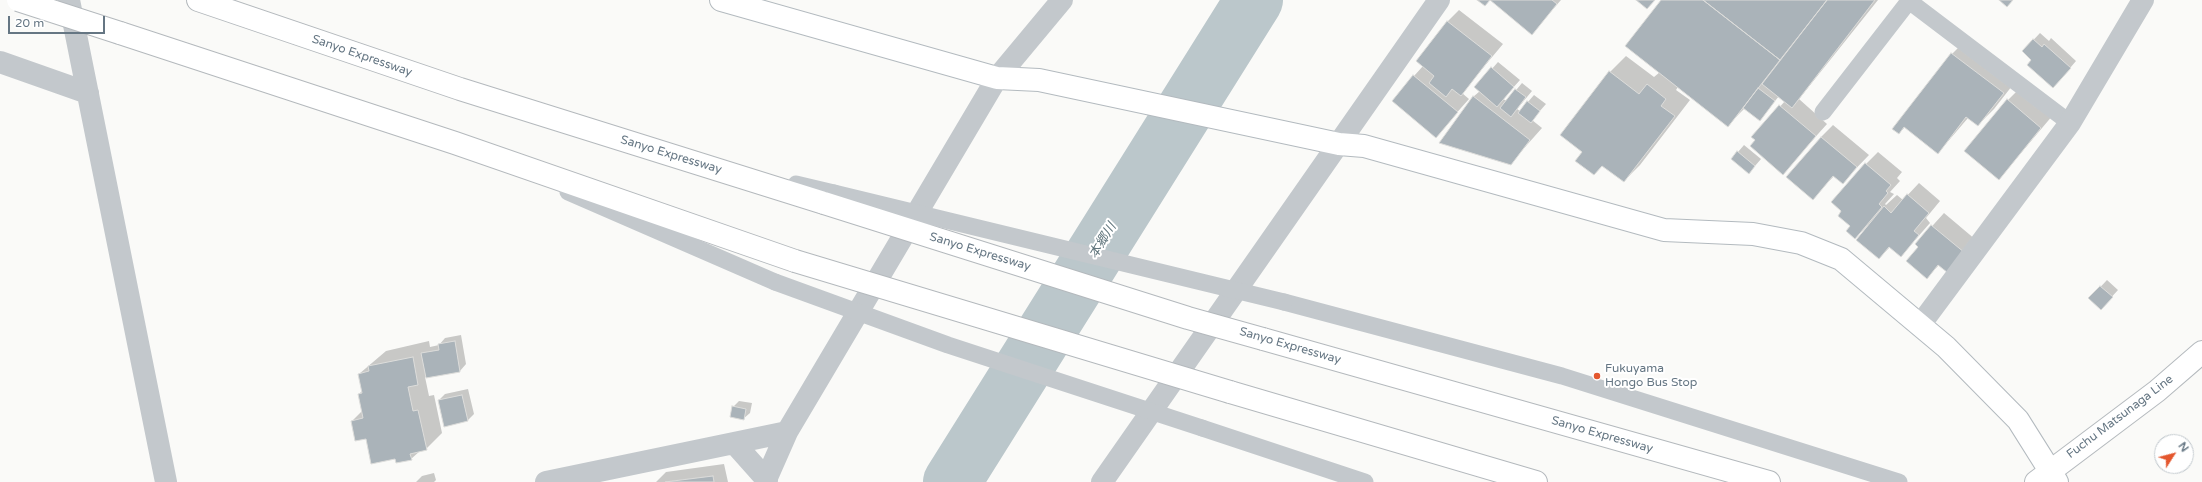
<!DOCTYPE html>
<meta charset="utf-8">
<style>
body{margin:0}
#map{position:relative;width:2202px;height:482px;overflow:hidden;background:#fafaf8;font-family:"Varela Round",sans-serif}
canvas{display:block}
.north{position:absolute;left:2154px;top:434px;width:40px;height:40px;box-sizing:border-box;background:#fff;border:1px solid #c1c8cd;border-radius:50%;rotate:54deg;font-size:11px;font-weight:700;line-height:16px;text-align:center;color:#657683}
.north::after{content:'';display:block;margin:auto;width:14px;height:18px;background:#e4572e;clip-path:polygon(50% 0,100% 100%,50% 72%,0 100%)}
.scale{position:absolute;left:8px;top:16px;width:97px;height:18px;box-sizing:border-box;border:2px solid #657683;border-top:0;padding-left:5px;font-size:12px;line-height:14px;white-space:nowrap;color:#657683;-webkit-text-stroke:3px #fff;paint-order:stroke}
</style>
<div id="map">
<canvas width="2202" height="482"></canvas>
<div class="north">N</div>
<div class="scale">20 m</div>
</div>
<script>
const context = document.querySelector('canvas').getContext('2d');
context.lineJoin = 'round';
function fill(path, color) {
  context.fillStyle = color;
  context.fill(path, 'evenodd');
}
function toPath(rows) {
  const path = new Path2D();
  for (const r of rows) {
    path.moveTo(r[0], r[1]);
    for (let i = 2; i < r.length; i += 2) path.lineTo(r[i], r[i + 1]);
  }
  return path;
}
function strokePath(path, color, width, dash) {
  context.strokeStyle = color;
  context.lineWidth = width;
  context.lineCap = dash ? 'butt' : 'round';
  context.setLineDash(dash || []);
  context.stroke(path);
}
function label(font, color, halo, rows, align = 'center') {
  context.font = font + ' "Varela Round","Noto Sans JP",sans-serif';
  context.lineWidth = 4;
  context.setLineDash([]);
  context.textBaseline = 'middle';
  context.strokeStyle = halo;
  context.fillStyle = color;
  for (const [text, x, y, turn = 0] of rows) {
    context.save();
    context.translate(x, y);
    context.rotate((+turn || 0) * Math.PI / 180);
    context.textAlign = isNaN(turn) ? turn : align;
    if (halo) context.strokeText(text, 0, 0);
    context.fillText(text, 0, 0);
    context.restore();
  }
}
const shadow = toPath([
 [1491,0,1561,0,1532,33],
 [1663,0,1878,0,1799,99,1827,124,1783,173,1753,137,1785,101,1779,96,1760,120,1745,108,1728,125,1678,87,1676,90,1690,100,1640,165,1624,181,1583,152,1610,72,1626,56,1654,77,1660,72],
 [1459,10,1503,44,1462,93,1469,99,1436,136,1414,76,1423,66,1447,22],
 [2040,33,2049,41,2051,38,2076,61,2059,81,2023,51],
 [1968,38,2019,77,1994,109,1978,125,1968,118,1938,153,1905,127,1899,133,1894,129,1952,54],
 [1498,62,1520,80,1503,99,1507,101,1522,83,1532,91,1517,109,1520,111,1534,95,1546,104,1532,120,1542,128,1510,164,1473,97,1480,91,1476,87],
 [2020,88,2053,115,1999,179,2008,100],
 [1833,125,1869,155,1842,183,1834,176,1813,198,1821,137],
 [1744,145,1761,159,1749,173,1732,159],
 [1878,152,1902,172,1897,178,1900,181,1890,192,1894,194,1885,204,1886,205,1897,195,1903,200,1919,183,1940,201,1926,218,1930,223,1901,256,1890,247,1879,258,1868,225,1855,238,1866,164],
 [1944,213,1976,240,1960,260,1939,265,1927,277,1920,246,1916,244],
 [2107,280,2118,290,2107,302,2090,298],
 [461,335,466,364,460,371,425,377,429,396,434,395,442,433,426,449,420,451,411,459,395,457,366,438,352,421,362,411,359,394,363,390,359,374,386,351,429,341,430,347,439,345,445,338],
 [468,389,474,414,468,420,439,400,445,394],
 [739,401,752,403,750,413,743,419,733,407],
 [724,464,728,482,656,482,666,472],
 [434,473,436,480,434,482,416,482,422,476]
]);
const river = toPath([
 [952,482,1254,0]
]);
const building = toPath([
 [1477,0,1552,0,1557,4,1532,35,1490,0,1485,6,1477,0],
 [1636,0,1655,0,1647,9,1636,0],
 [1661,0,1703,0,1780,60,1728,127,1625,46,1661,0],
 [1703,0,1827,0,1780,60,1703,0],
 [1827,0,1875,0,1792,108,1762,84,1827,0],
 [1999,0,2013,0,2007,7,1999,0],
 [1447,21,1492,56,1461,96,1452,89,1446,97,1429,83,1434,76,1416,61,1447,21],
 [2033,39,2042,47,2044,44,2071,68,2053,88,2027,65,2031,60,2022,51,2033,39],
 [1951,53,2004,93,1978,126,1966,117,1938,154,1904,127,1899,134,1892,129,1951,53],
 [1491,67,1514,87,1497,107,1474,87,1491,67],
 [1609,71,1639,94,1647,84,1666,99,1661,106,1675,116,1624,182,1602,166,1594,175,1575,161,1582,152,1560,135,1609,71],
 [1413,75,1458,112,1436,138,1392,101,1413,75],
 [1758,88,1775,101,1760,121,1743,108,1758,88],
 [1515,89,1526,97,1511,117,1500,108,1515,89],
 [1473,96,1530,140,1511,165,1439,143,1473,96],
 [2007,99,2041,128,1999,180,1964,151,2007,99],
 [1527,101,1540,111,1531,123,1518,113,1527,101],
 [1779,105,1816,136,1783,175,1750,146,1755,140,1751,137,1779,105],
 [1821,137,1857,167,1843,184,1833,176,1813,200,1786,177,1821,137],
 [1737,151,1755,166,1749,174,1731,159,1737,151],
 [1865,163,1891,185,1886,191,1888,193,1879,204,1882,207,1855,239,1846,231,1850,226,1838,216,1841,211,1831,202,1865,163],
 [1907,194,1929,213,1914,231,1919,235,1901,257,1889,247,1879,259,1856,240,1884,206,1891,213,1907,194],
 [1931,225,1965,253,1948,273,1938,265,1927,279,1906,261,1918,247,1915,244,1931,225],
 [2100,286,2113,297,2101,310,2088,298,2100,286],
 [455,341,460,372,426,378,421,353,439,350,438,344,455,341],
 [413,357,418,385,408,387,413,411,418,410,427,450,410,454,412,460,396,463,395,459,371,464,366,439,355,441,351,421,363,418,358,394,362,393,358,374,369,371,368,366,413,357],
 [462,395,468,421,444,427,438,400,462,395],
 [732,406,746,409,744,420,730,417,732,406],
 [713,476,714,482,665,482,713,476]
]);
const lane = toPath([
 [1823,112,1909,1,2070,123],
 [796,184,834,193],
 [568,192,775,282],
 [1284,302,1562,376,1899,482],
 [1202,428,1365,482]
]);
const street = toPath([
 [69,0,166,482],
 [0,62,88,93],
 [1920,325,2070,123,2143,0],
 [734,443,767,480],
 [546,482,787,432],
 [765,482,787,432,997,78,1062,0],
 [1102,482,1439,0]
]);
const secondary = toPath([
 [721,0,997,78,1039,80,1339,144,1364,146,1664,230,1753,234,1801,243,1841,259,1946,347,2018,420,2057,482]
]);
const primary = toPath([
 [2036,482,2157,391,2202,352]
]);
const highway = toPath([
 [198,0,460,89,824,203],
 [120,33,455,143,795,261],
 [1263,339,1769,482],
 [1230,392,1536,482]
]);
const laneBridge = toPath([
 [834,193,1284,302],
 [775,282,948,345,1202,428]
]);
const highwayBridge = toPath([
 [18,0,120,33],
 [824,203,1188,318,1263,339],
 [795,261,1230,392]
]);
const markers = [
 [1597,376,4,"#e4572e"]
];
const streetNames = [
 ["Sanyo Expressway",362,56,19],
 ["Sanyo Expressway",671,155,17],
 ["Sanyo Expressway",980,252,17],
 ["Sanyo Expressway",1290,346,16],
 ["Fuchu Matsunaga Line",2120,417,-37],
 ["Sanyo Expressway",1602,435,16]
];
const poiNames = [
 ["Fukuyama",1605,369],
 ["Hongo Bus Stop",1605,383]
];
const waterNames = [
 ["本郷川",1103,241,-58]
];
fill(shadow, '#0003');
strokePath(river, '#bbc7cb', 58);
fill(building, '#aab3b9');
strokePath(building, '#dcdcda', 1);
strokePath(secondary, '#b3babf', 24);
strokePath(primary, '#b5babe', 24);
strokePath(highway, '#b4b9bd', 24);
strokePath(lane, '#c3c8cc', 17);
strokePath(street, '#c3c8cc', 22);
strokePath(secondary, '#fff', 22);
strokePath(primary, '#fff', 22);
strokePath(highway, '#fff', 22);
strokePath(highwayBridge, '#b4b9bd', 24, []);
strokePath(laneBridge, '#c3c8cc', 17);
strokePath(highwayBridge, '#fff', 22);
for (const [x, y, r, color] of markers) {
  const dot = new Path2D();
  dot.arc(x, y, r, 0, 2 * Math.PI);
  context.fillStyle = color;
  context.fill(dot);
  strokePath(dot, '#fff', 1.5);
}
label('12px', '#657683', '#fff', streetNames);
label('12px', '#657683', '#fff', poiNames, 'left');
label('italic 13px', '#60757c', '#fff', waterNames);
</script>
